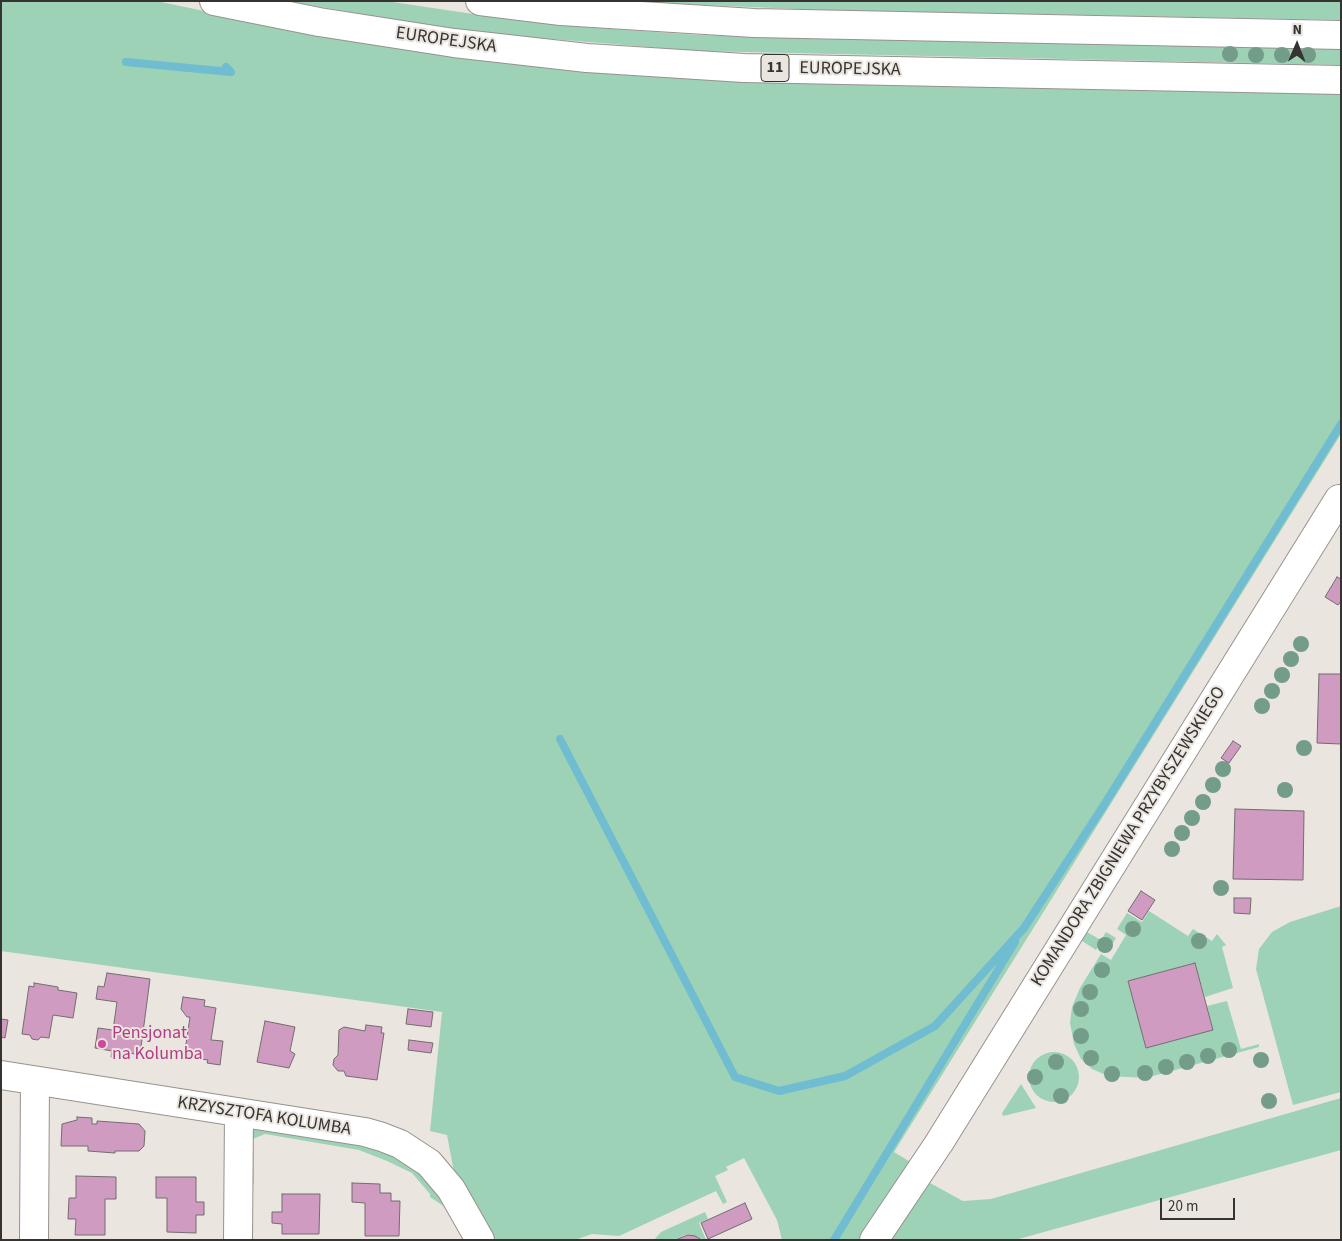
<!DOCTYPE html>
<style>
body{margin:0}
#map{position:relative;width:1342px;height:1241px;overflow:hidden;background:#eae5df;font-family:"Source Sans 3",sans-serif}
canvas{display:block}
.frame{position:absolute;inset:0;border:2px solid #363432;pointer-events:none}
.north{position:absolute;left:1272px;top:20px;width:50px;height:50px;-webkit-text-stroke:4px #eae5df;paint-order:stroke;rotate:1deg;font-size:14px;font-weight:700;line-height:20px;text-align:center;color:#363432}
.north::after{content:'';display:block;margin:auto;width:18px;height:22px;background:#363432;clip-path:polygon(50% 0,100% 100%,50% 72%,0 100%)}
.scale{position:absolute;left:1160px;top:1198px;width:75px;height:22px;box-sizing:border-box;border:2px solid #363432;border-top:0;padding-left:6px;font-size:15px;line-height:18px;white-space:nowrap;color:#363432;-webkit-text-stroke:4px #eae5df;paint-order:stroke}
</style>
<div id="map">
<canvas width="1342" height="1241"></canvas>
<div class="frame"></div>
<div class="north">N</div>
<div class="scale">20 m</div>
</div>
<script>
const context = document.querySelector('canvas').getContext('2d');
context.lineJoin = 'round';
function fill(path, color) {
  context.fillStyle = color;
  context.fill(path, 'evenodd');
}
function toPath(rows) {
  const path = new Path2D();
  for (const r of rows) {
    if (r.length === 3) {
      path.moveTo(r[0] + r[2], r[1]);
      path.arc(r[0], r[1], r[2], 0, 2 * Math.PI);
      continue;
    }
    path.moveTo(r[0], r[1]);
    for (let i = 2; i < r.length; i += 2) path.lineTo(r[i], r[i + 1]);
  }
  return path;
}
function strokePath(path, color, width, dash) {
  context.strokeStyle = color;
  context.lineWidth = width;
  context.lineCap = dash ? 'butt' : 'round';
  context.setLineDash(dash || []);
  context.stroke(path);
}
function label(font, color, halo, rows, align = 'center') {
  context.font = font + ' "Source Sans 3",sans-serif';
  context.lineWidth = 4;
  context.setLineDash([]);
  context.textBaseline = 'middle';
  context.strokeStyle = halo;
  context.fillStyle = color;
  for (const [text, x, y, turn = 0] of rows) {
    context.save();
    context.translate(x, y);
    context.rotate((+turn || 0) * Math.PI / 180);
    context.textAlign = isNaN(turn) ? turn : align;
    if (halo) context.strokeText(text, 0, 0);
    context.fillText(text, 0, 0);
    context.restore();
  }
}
const green = toPath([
 [1,1,156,1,355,42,483,61,696,79,839,84,1341,93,1341,434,894,1152,912,1163,861,1240,782,1240,777,1220,744,1158,726,1167,728,1170,715,1176,727,1202,723,1204,716,1191,619,1236,592,1234,575,1240,491,1240,454,1172,447,1135,430,1131,442,1012,1,951],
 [286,1,386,1,493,17,584,27,699,35,1341,48,1341,65,698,51,491,34,408,22],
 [607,1,1341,1,1341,20,822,10],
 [1341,906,1341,1092,1293,1105,1256,969,1259,949,1272,932,1290,922],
 [1149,911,1188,936,1193,929,1212,941,1217,934,1226,945,1222,947,1233,988,1205,997,1195,963,1128,981,1146,1048,1213,1030,1207,1006,1227,1001,1241,1049,1259,1044,1259,1047,1146,1078,1108,1076,1092,1069,1081,1059,1074,1044,1070,1023,1072,1007,1080,988,1101,954,1111,960,1126,935,1117,929,1127,913,1142,922],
 [1085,931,1101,940,1106,932,1116,938,1108,951,1099,945,1096,950,1079,939],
 [1054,1077,25],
 [1021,1084,1036,1108,1003,1116,1002,1113],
 [1341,1098,1341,1150,1015,1240,888,1240,928,1182,963,1201,991,1199],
 [254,1128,360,1143,389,1152,425,1175,448,1209,430,1197,430,1194,412,1173,387,1161,359,1150,265,1134,253,1139,254,1184,248,1184,249,1134],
 [705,1212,708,1219,699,1223,706,1240,688,1234,673,1240,654,1240,661,1232]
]);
const stream = toPath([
 [126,62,231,72,226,67],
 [560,739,735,1077,779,1091,845,1076,935,1026,1024,928,1104,805,1341,424],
 [834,1240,1015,942]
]);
const building = toPath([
 [1337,577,1341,579,1341,601,1338,605,1325,597,1337,577],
 [1319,674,1341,674,1341,744,1317,743,1319,674],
 [1233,741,1241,746,1229,763,1221,758,1233,741],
 [1235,809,1304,811,1303,880,1233,879,1235,809],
 [1141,891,1155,900,1142,920,1128,911,1141,891],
 [1234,898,1251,898,1250,914,1234,913,1234,898],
 [1195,963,1213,1030,1146,1048,1128,981,1195,963],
 [107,973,150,979,140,1055,123,1052,121,1058,111,1057,112,1051,95,1048,98,1028,113,1030,117,1002,96,999,98,986,104,987,107,973],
 [34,983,58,987,58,990,77,993,73,1018,53,1015,49,1038,41,1037,38,1040,32,1039,30,1035,22,1034,29,986,34,987,34,983],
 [183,997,205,1000,204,1006,216,1008,211,1040,223,1041,220,1065,207,1063,208,1060,184,1057,190,1017,187,1017,181,1009,183,997],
 [408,1009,433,1012,431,1027,406,1024,408,1009],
 [1,1019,8,1020,5,1038,1,1037,1,1019],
 [265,1021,295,1027,290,1051,295,1054,289,1068,257,1062,265,1021],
 [366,1025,382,1027,381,1033,384,1033,377,1080,346,1076,344,1071,338,1071,333,1065,334,1059,338,1055,339,1030,344,1027,365,1031,366,1025],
 [409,1040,433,1043,431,1053,408,1050,409,1040],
 [77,1117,92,1118,92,1124,97,1124,97,1121,139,1124,145,1131,144,1146,139,1151,115,1151,115,1153,88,1151,88,1146,61,1146,62,1124,77,1120,77,1117],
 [76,1176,116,1177,116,1199,105,1199,105,1235,75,1235,76,1219,68,1219,69,1198,76,1198,76,1176],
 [156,1177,196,1177,196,1202,204,1202,204,1215,196,1215,196,1233,167,1232,167,1198,156,1198,156,1177],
 [352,1183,380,1184,380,1193,391,1193,391,1201,400,1201,399,1236,365,1236,365,1203,352,1202,352,1183],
 [282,1194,320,1194,319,1234,282,1234,282,1224,272,1223,272,1212,282,1212,282,1194],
 [745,1203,752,1219,708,1239,701,1223,745,1203],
 [688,1235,695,1236,702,1240,675,1240,688,1235]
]);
const minor = toPath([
 [1,1075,365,1132,382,1137,400,1144,429,1163,451,1189,480,1240],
 [34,1240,35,1081],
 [238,1240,239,1113],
 [874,1240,939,1143,1339,499]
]);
const primary = toPath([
 [214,1,319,22,454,43,587,58,744,68,1341,80],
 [480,1,561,11,754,23,1341,35]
]);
const trees = [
 [1230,54],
 [1256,55],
 [1282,55],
 [1308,55],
 [1301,644],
 [1291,659],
 [1282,675],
 [1272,691],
 [1262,706],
 [1304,748],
 [1223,769],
 [1213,785],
 [1285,790],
 [1203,802],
 [1192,818],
 [1182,833],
 [1172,849],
 [1221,888],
 [1133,929],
 [1199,941],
 [1105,945],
 [1102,970],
 [1090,992],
 [1081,1009],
 [1081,1036],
 [1229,1050],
 [1208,1056],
 [1091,1058],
 [1261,1060],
 [1056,1062],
 [1187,1062],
 [1166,1067],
 [1145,1073],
 [1112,1074],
 [1035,1077],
 [1061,1096],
 [1269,1101]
];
const markers = [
 [102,1044,5,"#d1479c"]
];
const shields = [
 [775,68,28]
];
const shieldNames = [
 ["11",775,68]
];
const streetNames = [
 ["EUROPEJSKA",446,41,8],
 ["EUROPEJSKA",850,70,1],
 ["KOMANDORA ZBIGNIEWA PRZYBYSZEWSKIEGO",1129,837,-58],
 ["KRZYSZTOFA KOLUMBA",264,1117,9]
];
const hotelNames = [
 ["Pensjonat",112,1034],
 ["na Kolumba",112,1055]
];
fill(green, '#9dd2b7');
strokePath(stream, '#70bcd0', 8);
fill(building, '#cf9bc1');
strokePath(building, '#726c70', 1);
strokePath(minor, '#97928d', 30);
strokePath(primary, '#97928d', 30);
strokePath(minor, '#fff', 28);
strokePath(primary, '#fff', 28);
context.fillStyle = '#739c89';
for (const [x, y] of trees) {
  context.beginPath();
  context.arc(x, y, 8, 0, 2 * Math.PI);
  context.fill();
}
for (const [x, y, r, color] of markers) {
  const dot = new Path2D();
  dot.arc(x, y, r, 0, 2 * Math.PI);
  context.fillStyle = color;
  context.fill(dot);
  strokePath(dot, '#eae5df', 2);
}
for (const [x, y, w] of shields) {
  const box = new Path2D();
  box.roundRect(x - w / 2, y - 13.5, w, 27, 4);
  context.fillStyle = '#eae5df';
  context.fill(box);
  strokePath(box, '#363432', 1);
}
label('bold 16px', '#363432', null, shieldNames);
label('18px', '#363432', '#eae5df', streetNames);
label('18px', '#b23c85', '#eae5df', hotelNames, 'left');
</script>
